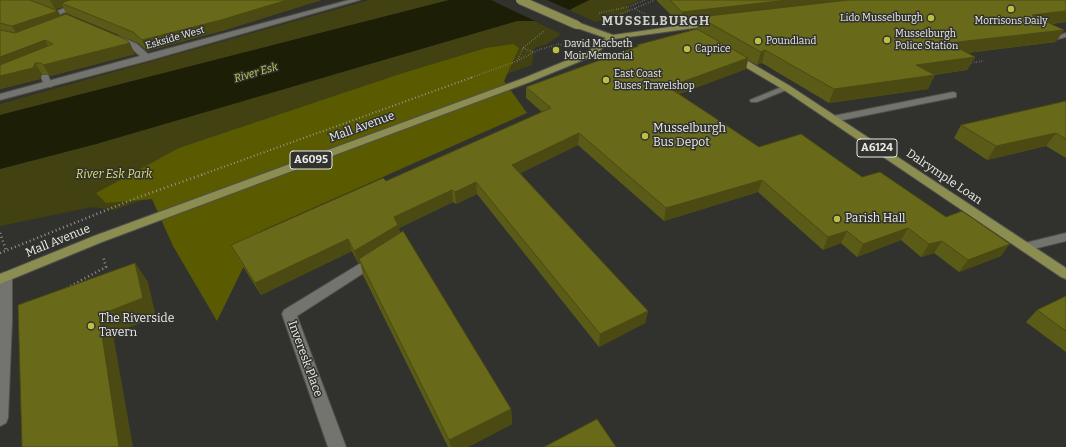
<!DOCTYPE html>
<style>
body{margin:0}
canvas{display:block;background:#31322d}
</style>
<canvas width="1066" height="447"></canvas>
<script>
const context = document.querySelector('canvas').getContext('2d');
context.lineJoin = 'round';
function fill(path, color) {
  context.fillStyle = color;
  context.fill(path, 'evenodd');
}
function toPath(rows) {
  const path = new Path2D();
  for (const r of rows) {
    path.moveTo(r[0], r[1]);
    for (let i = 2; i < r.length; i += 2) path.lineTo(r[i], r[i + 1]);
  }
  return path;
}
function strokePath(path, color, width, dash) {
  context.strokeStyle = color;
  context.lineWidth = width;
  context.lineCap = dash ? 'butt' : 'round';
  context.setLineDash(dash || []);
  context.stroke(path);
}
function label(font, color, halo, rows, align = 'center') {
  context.font = font + ' Bitter,serif';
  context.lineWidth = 3;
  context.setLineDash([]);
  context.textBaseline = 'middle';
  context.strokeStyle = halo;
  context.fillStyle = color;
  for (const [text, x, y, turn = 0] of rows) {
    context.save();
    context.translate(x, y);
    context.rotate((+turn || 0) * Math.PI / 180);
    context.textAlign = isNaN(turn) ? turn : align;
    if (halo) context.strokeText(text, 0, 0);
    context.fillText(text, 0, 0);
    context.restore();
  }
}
const green = toPath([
 [370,0,449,0,0,115,0,104],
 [589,0,639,0,626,6,632,11,596,22,569,10],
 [517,21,534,21,561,34,547,44,534,48,532,65,114,210,92,207,0,226,0,169,96,144]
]);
const forest = toPath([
 [513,44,519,48,504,81,527,113,261,231,217,321,173,246,152,199,106,203,96,193,179,148,403,73,486,48]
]);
const water = toPath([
 [449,0,589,0,569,10,534,21,517,21,96,144,0,169,0,115]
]);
const pier = toPath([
 [491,0,547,0,572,11,537,22]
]);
const pathFar2 = toPath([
 [635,9,645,14],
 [599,13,628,7,645,0],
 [611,18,655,0],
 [523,48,533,52],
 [517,61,538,50,559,44,562,45],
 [969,63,984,61],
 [470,78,517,61,523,48,544,31]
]);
const pathFar1 = toPath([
 [201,175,473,77]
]);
const path = toPath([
 [0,233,6,250],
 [0,253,139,197,204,174],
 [67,288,106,267,103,256]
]);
const service = toPath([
 [1066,33,1066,37,1058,39,1054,37,1066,33],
 [42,75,48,75,52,85,51,87,45,87,41,77,42,75],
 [784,86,790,86,791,88,757,102,751,102,750,100,784,86],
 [953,92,956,93,956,97,833,122,829,119,833,116,953,92]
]);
const minor = toPath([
 [87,0,97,0,58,15,51,13,87,0],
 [349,0,360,0,150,60,0,100,0,94,140,56,131,48,113,40,113,36,119,36,137,44,148,54,349,0],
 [1066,233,1066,241,1025,251,1021,250,1019,247,1021,244,1066,233],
 [374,255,379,257,380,260,379,263,297,316,346,447,328,447,282,314,284,310,374,255],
 [5,272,10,274,12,277,12,321,8,418,6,423,0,426,0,274,5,272]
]);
const primary = toPath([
 [713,21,716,21,716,25,614,39,593,56,530,82,102,242,0,284,0,274,94,236,524,78,587,52,606,38,574,27,574,23,580,23,613,35,713,21],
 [730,54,736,54,790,86,1066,268,1066,279,1061,277,784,90,730,58,730,54]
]);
const primaryBridge = toPath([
 [520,0,577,25]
]);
const wall = toPath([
 [0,0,321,0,225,30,147,51,138,43,66,13,63,7,55,9,58,11,61,16,135,54,50,76,48,74,42,74,40,79,0,89],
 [657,0,1066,0,1066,22,1052,24,1056,42,967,53,975,57,967,70,934,75,928,89,829,103,762,63,757,65,748,60,746,69,679,94,759,147,862,177,1001,256,959,272,934,253,921,257,901,240,857,257,841,243,823,250,758,192,664,221,578,145,520,173,648,311,645,323,599,347,477,194,456,204,453,202,399,228,400,233,511,409,512,424,468,447,448,447,363,275,360,262,358,263,352,251,261,295,237,257,231,245,386,181,542,112,526,98,526,87,637,47,637,45,697,29,698,22,680,24,657,1],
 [1066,101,1066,158,1046,146,987,160,954,138,961,125],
 [1066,296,1066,352,1026,322,1037,310]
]);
const shadedWall = toPath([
 [50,0,82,0,61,3,63,7,55,9],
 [287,0,321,0,225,30,147,51,142,40],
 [788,0,888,0,699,17,698,22,680,24,682,12],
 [58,11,63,21,18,36,12,26],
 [1066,11,1066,22,1025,27,1032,15],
 [1064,30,1056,42,943,56,949,43],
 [45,40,51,51,0,70,0,57],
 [130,43,135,54,50,76,43,65],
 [765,50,762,63,757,65,761,52],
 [975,57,967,70,909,78,916,65],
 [748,58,746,69,667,98,668,87],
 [35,63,42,74,40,79,0,89,0,76],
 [935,75,928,89,829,103,834,89],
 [579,133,578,145,513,177,512,165],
 [1056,133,1046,146,987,160,996,146],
 [762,180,758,192,664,221,666,208],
 [476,182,477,194,456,204,455,192],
 [452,190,453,202,399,228,401,237,359,259,360,262,358,263,354,251,394,217],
 [908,228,901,240,857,257,863,244],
 [847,231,841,243,823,250,828,237],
 [348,239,352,251,261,295,255,283],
 [942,241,934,253,921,257,929,244],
 [1010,244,1001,256,959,272,968,260],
 [135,263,148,282,156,317,113,334,133,447,119,447,99,315],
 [648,311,645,323,599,347,600,334],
 [511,409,512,424,468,447,451,447,449,440]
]);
const building = toPath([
 [0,0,30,0,58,11,12,26,0,23,0,0],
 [70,0,287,0,221,20,142,40,133,32,61,3,70,0],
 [670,0,788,0,682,12,670,0],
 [849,0,1066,0,1066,11,1032,15,1064,30,949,43,975,57,916,65,935,75,834,89,765,50,761,52,699,17,849,0],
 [66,14,125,39,130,43,43,65,41,63,35,63,33,68,0,76,0,65,53,44,45,40,0,57,0,30,15,33,66,14],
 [697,29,748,58,668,87,759,147,801,134,862,177,880,172,946,217,962,211,1010,244,968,260,942,241,929,244,908,228,863,244,847,231,828,237,762,180,666,208,579,133,512,165,648,311,600,334,476,182,455,192,452,190,394,217,398,225,354,251,348,239,255,283,231,245,383,178,386,181,551,108,526,87,639,46,637,45,697,29],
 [1066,101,1066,139,1056,133,996,146,961,125,1066,101],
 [403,231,511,409,449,440,359,259,403,231],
 [135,263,143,298,99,315,119,447,22,447,18,305,135,263],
 [1066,296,1066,331,1037,310,1066,296],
 [597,419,616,447,544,447,597,419]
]);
const markers = [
 [1011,9,4,"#bdbf43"],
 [931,18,4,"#bdbf43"],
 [887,40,4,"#bdbf43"],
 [758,41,4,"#bdbf43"],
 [687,49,4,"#bdbf43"],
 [556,50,4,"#bdbf43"],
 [606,80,4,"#bdbf43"],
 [645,136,4,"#bdbf43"],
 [837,219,4,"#bdbf43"],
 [91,326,4,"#bdbf43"]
];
const farPoinames = [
 ["Lido Musselburgh",923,18,"right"],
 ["Morrisons Daily",1011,21,"center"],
 ["Musselburgh",895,34],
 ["Police Station",895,46],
 ["Poundland",766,41],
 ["David Macbeth",564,44],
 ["Moir Memorial",564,56],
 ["Caprice",695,49],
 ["East Coast",614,74],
 ["Buses Travelshop",614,86]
];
const farStreetnames = [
 ["Eskside West",175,38,-16]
];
const farWaternames = [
 ["River Esk",256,73,-16]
];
const shields = [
 [877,148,40],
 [311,160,42]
];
const shieldNames = [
 ["A6124",877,148],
 ["A6095",311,160]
];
const streetNames = [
 ["Mall Avenue",362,127,-20],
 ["Dalrymple Loan",944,177,34],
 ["Mall Avenue",58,241,-22],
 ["Inveresk Place",305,359,70]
];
const poiNames = [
 ["Musselburgh",653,129],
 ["Bus Depot",653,143],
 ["Parish Hall",845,219],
 ["The Riverside",99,319],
 ["Tavern",99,333]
];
const parkNames = [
 ["River Esk Park",114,175]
];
const farDistrictnames = [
 ["MUSSELBURGH",656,21]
];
fill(green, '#414112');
fill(forest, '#5a5b00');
fill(water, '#1d1e06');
fill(pier, '#31322d');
strokePath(service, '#50504c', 2);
strokePath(minor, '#50504c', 2);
strokePath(primary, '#50504c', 2);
strokePath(pathFar2, '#949490', 1.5, [0.5, 2]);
strokePath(pathFar1, '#949490', 2, [1, 2.5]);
strokePath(path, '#949490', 2.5, [1, 3]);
fill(service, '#73746e');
fill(minor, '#73746e');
fill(primary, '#8b8d51');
strokePath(primaryBridge, '#50504c', 10, []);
strokePath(primaryBridge, '#8b8d51', 8);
fill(wall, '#5a5b16');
fill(shadedWall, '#4a4a12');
fill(building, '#696a19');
strokePath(building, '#4a4a12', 1);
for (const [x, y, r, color] of markers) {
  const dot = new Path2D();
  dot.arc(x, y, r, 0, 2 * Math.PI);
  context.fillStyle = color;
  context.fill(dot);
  strokePath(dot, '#31322d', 1.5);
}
label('10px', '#ebebe8', '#31322d', farPoinames, 'left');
label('10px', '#ebebe8', '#31322d', farStreetnames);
label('italic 11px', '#c5c75c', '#31322d', farWaternames);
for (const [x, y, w] of shields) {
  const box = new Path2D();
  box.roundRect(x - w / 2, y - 9, w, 18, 3);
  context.fillStyle = '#31322d';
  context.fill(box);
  strokePath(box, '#ebebe8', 1);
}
label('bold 11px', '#ebebe8', null, shieldNames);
label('12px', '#ebebe8', '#31322d', streetNames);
label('12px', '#ebebe8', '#31322d', poiNames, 'left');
label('italic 12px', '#dadc73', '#31322d', parkNames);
context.letterSpacing = '1px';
label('bold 13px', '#d1d1cb', '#31322d', farDistrictnames);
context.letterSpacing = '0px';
</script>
